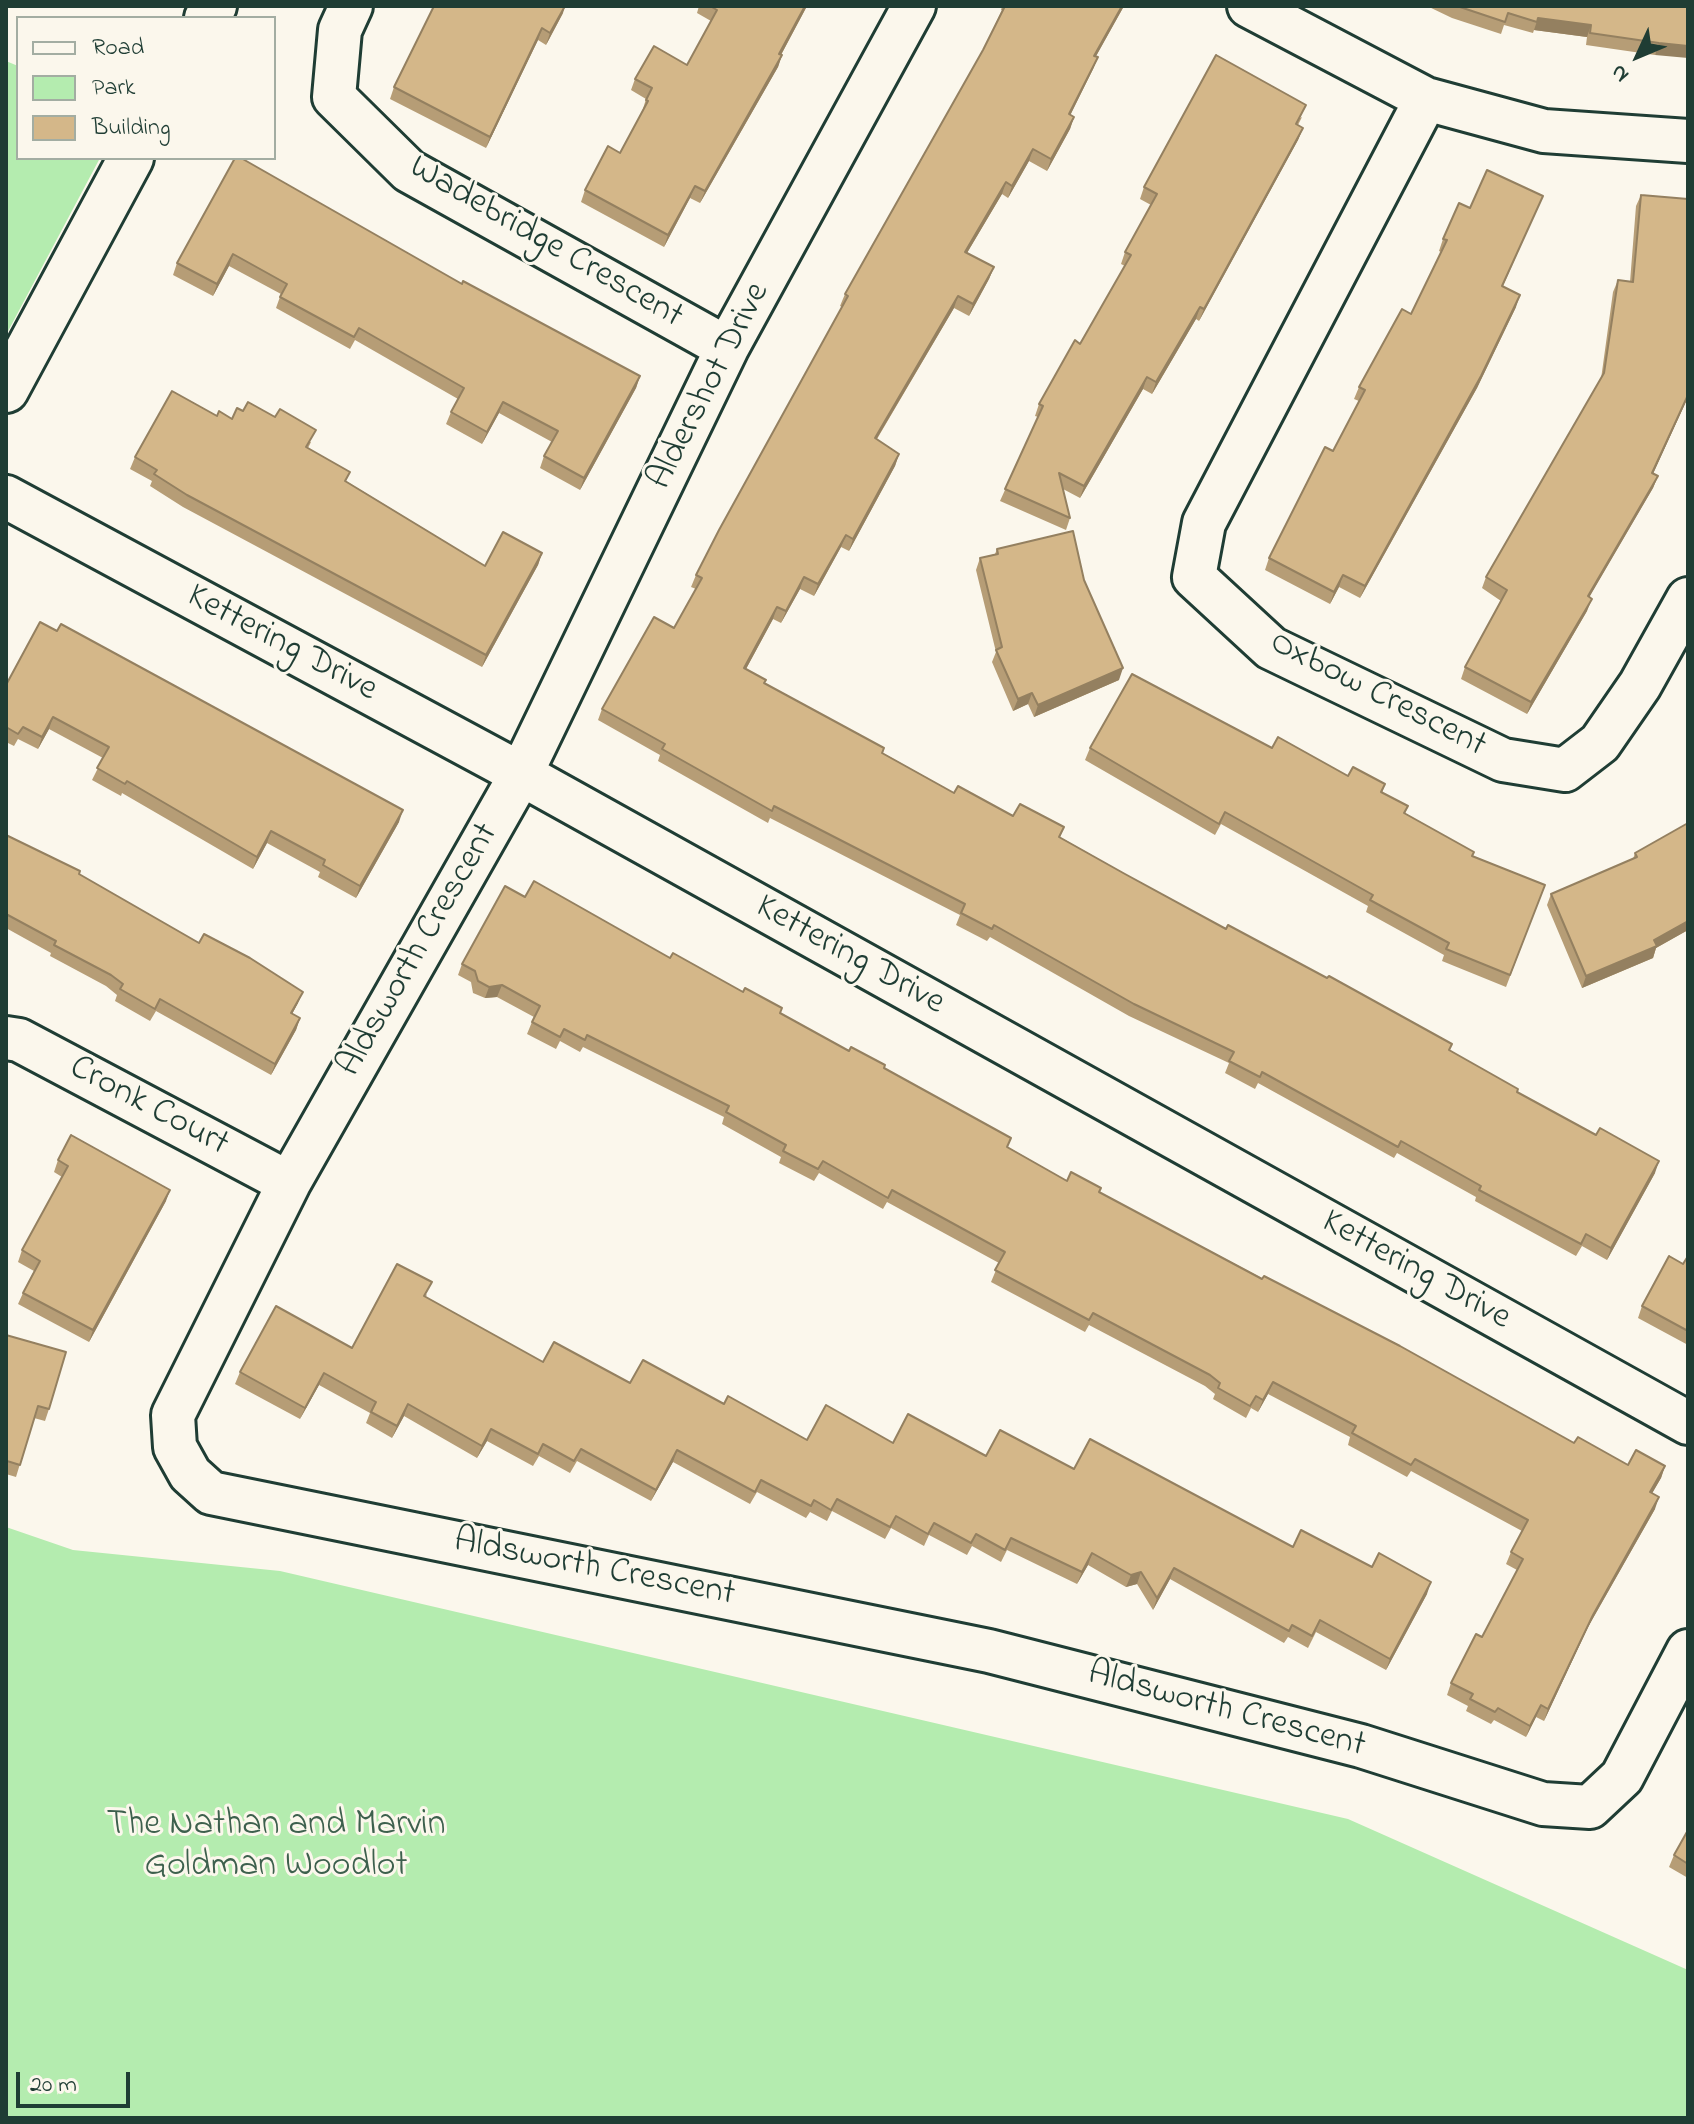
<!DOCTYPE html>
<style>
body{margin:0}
#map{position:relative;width:1694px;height:2124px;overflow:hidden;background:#fbf7ec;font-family:"Indie Flower",sans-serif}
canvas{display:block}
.frame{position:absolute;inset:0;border:8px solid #1f3d34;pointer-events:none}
.legend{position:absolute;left:16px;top:16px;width:260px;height:144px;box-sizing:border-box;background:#fbf7ec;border:2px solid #a3ada2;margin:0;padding:10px 14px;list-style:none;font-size:24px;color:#1f3d34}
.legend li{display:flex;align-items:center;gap:16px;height:40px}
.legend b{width:40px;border:2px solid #a3ada2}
.north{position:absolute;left:1598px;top:16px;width:80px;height:80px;-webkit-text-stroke:6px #fbf7ec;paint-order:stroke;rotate:226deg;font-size:22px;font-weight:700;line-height:32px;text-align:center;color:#1f3d34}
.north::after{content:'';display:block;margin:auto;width:28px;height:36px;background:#1f3d34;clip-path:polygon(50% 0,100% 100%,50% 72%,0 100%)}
.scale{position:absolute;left:16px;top:2072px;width:114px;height:36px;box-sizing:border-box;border:4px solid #1f3d34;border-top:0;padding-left:10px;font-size:24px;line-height:28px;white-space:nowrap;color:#1f3d34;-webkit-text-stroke:6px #fbf7ec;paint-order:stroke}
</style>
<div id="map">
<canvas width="1694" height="2124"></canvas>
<div class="frame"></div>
<ul class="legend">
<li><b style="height:10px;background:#fbf7ec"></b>Road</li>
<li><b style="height:22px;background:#b4ecaf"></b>Park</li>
<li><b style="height:22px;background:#d4b789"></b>Building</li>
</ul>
<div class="north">N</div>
<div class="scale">20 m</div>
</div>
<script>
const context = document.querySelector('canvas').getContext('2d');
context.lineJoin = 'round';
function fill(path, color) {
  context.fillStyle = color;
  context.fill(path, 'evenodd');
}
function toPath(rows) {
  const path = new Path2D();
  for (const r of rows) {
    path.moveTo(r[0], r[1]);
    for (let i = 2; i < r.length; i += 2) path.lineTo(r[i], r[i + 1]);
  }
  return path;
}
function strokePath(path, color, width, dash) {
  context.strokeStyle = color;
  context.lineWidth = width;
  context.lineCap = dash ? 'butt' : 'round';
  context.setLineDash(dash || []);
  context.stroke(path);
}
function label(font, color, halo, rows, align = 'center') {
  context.font = font + ' "Indie Flower",sans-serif';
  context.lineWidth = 6;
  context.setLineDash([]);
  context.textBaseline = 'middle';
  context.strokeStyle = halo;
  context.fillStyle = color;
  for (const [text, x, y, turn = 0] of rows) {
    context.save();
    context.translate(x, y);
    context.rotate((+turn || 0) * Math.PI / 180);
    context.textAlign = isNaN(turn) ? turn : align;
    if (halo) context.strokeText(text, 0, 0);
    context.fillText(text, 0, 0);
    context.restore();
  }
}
const green = toPath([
 [6,61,18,66,18,158,100,158,6,335],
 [6,1527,73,1550,280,1571,1348,1819,1688,1970,1688,2118,6,2118]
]);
const street = toPath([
 [351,6,340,30,334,97,409,171,727,348],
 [914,6,727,348,521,774,289,1183,173,1415,175,1447,190,1474,211,1493,989,1651,1361,1746,1543,1804,1590,1807,1622,1777,1688,1651],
 [1249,6,1426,99,1544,131,1688,141],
 [1426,99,1204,523,1194,577,1271,648,1503,760,1565,770,1600,743,1640,685,1688,599],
 [6,497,521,774,1688,1423],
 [6,1038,19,1040,289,1183]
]);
const secondary = toPath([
 [207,18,214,6],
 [6,390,131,158]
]);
const wall = toPath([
 [699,6,807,6,781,55,782,55,778,67,700,203,690,198,664,247,581,202,585,190,620,153,643,112,642,112,646,99,631,90,635,79,687,65,711,21,697,13],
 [1002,6,1124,6,1096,56,1098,57,1093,69,1070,115,1074,117,1070,129,1047,171,1029,161,1008,198,1002,194,967,253,994,267,989,279,969,316,954,308,877,439,899,454,895,466,849,551,841,547,814,596,800,589,781,623,773,619,746,669,764,684,884,748,883,753,954,793,1013,816,1064,827,1060,837,1125,874,1450,1050,1517,1092,1655,1173,1607,1260,1582,1246,1576,1256,1475,1201,1476,1197,1397,1153,1394,1158,1258,1083,1255,1089,1225,1073,1229,1063,1129,1016,990,937,987,941,956,925,960,915,770,818,768,823,658,761,660,755,598,720,602,709,674,628,696,589,691,587,696,575,842,307,840,306,845,294,983,50,1002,10,1001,10],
 [1427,6,1688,6,1655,55,1586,45,1587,37,1534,30,1533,33,1504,25,1501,34,1452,18],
 [563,13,546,45,538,40,486,148,390,99,394,87],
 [1302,117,1298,125,1303,128,1298,140,1199,321,1196,319,1152,394,1143,389,1080,498,1063,489,1070,518,1066,530,1000,501,1038,417,1035,416,1039,404,1080,344,1125,266,1121,264,1125,252,1151,205,1140,199,1144,187],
 [235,158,462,284,640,376,636,388,580,490,540,468,544,456,552,442,499,413,482,444,446,424,451,412,458,399,355,340,350,349,276,308,281,294,229,266,213,296,173,275,177,263],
 [1641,195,1688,397,1653,473,1658,476,1653,488,1589,597,1587,611,1527,714,1461,679,1465,667,1501,601,1482,588,1486,577,1601,379,1613,292,1618,280,1630,282,1636,206],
 [1538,207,1503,286,1516,307,1477,388,1360,598,1339,587,1330,604,1265,570,1269,558,1333,451,1359,401,1354,399,1359,387,1411,314,1441,252,1439,251,1443,239,1470,208],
 [217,416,232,419,311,442,308,448,350,472,346,481,485,566,542,553,538,565,482,667,183,507,150,486,152,481,130,469,135,457],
 [997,549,1084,580,1119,680,1034,717,1028,704,1013,711,992,662,996,652,976,570,980,558,995,554],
 [6,685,399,822,356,898,318,877,320,872,267,843,253,869,122,793,121,796,92,780,103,758,49,729,38,749,18,739,14,746,6,742],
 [1090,748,1272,748,1348,776,1385,784,1382,793,1408,806,1405,814,1473,856,1545,885,1506,987,1442,961,1444,955,1366,912,1368,906,1221,824,1215,835,1085,760],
 [1688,823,1688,930,1656,948,1653,958,1582,988,1547,905,1551,894,1633,859,1635,853],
 [6,835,79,874,298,1003,292,1014,300,1018,296,1030,271,1075,156,1011,150,1021,115,1001,117,995,106,986,50,956,51,953,6,928],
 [525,897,670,958,780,1013,849,1051,884,1068,1008,1147,1067,1181,1101,1188,1099,1192,1574,1443,1628,1465,1665,1466,1661,1478,1652,1493,1655,1509,1588,1627,1544,1721,1536,1717,1526,1737,1494,1720,1491,1724,1466,1711,1468,1706,1447,1695,1451,1683,1482,1637,1517,1570,1506,1564,1511,1552,1522,1531,1411,1471,1407,1477,1348,1445,1350,1437,1268,1394,1258,1412,1251,1408,1246,1418,1213,1399,1215,1394,1205,1386,1089,1325,1085,1332,991,1282,999,1263,887,1202,883,1209,819,1173,814,1181,779,1163,781,1157,722,1124,724,1117,583,1047,580,1052,560,1041,556,1049,527,1034,534,1017,497,997,485,998,473,993,471,982,458,975,462,964],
 [58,1160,166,1201,89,1342,18,1304,23,1293,34,1271,18,1262,22,1250,62,1177,54,1172],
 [1688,1256,1688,1345,1638,1318,1642,1306,1683,1264],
 [427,1294,426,1297,543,1362,724,1404,807,1440,893,1443,1074,1469,1293,1547,1372,1567,1427,1594,1386,1670,1316,1632,1308,1648,1288,1637,1284,1643,1170,1579,1153,1610,1137,1584,1126,1587,1088,1565,1077,1584,1007,1550,1001,1562,972,1546,967,1555,929,1535,924,1546,891,1528,885,1539,832,1511,827,1521,810,1512,806,1518,757,1492,750,1504,673,1462,651,1501,577,1461,570,1473,539,1456,533,1466,487,1441,477,1458,404,1416,392,1438,366,1423,370,1413,319,1385,300,1419,235,1384,240,1372,352,1348],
 [6,1335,49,1409,45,1421,34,1418,16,1477,6,1474],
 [1688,1830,1688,1878,1669,1867,1674,1855]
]);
const shadedWall = toPath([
 [565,6,563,13,546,45,550,33],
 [805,6,807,6,775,66,779,54],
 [1122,6,1124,6,1090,67,1094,56],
 [1538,18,1591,25,1587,37,1534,30],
 [542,28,538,40,486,148,490,137],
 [1659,43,1688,46,1688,58,1655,55],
 [782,55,778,67,700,203,705,191],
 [1098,57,1093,69,1065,126,1069,114],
 [1074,117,1070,129,1047,171,1051,159],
 [1303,128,1298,140,1199,321,1204,309],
 [1033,149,1029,161,1008,198,1012,186],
 [1006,182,1002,194,961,263,965,252],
 [695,186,690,198,664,247,668,235],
 [233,254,229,266,213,296,217,284],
 [994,267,989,279,969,316,973,304],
 [1520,295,1516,307,1477,388,1360,598,1365,586],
 [958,296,954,308,870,450,875,438],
 [1200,307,1196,319,1152,394,1156,382],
 [640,376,636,388,580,490,584,478],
 [1147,377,1143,389,1080,498,1084,486],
 [1688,395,1688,397,1648,485,1652,473],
 [503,402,499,413,482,444,487,432],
 [899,454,895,466,849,551,853,539],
 [1658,476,1653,488,1583,608,1588,596],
 [846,535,841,547,814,596,818,584],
 [542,553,538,565,482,667,486,655],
 [1343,575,1339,587,1330,604,1334,592],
 [804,577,800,589,781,623,786,611],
 [1592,599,1587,611,1527,714,1531,702],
 [777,607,773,619,740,680,744,668],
 [1123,668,1119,680,1034,717,1038,705],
 [1032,693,1028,704,1013,711,1018,699],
 [53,717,49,729,38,749,42,737],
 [403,810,399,822,356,898,360,886],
 [271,831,267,843,253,869,257,857],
 [1688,921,1688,930,1656,948,1653,958,1582,988,1586,976],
 [502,985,497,997,485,998,489,987],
 [303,992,298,1003,286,1025,291,1013],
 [300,1018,296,1030,271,1075,275,1064],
 [1659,1161,1655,1173,1607,1260,1611,1248],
 [170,1190,166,1201,89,1342,93,1330],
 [324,1373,319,1385,300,1419,305,1408],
 [1273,1382,1268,1394,1258,1412,1263,1400],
 [408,1404,404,1416,392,1438,397,1426],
 [491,1429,487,1441,477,1458,482,1446],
 [677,1450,673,1462,651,1501,656,1490],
 [1665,1466,1661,1478,1646,1504,1650,1492],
 [1659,1497,1655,1509,1588,1627,1544,1721,1548,1709,1593,1615],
 [1092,1553,1088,1565,1077,1584,1082,1572],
 [1174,1568,1170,1579,1153,1610,1157,1598],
 [1141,1572,1137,1584,1126,1587,1131,1575],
 [1431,1582,1427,1594,1386,1670,1390,1659],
 [1541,1705,1536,1717,1526,1737,1530,1726]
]);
const building = toPath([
 [434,6,565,6,550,33,542,28,490,137,394,87,434,6],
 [710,6,805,6,779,54,782,55,705,191,695,186,668,235,585,190,608,146,620,153,648,101,646,100,652,88,635,79,654,46,687,65,717,10,710,6],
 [1005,6,1122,6,1094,56,1098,57,1069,114,1074,117,1051,159,1033,149,1012,186,1006,182,965,252,994,267,973,304,958,296,875,438,899,454,853,539,846,535,818,584,804,577,786,611,777,607,744,668,766,680,764,683,884,748,882,753,954,793,958,786,1013,816,1020,804,1064,827,1059,837,1125,874,1226,929,1228,925,1327,978,1329,976,1452,1044,1449,1050,1518,1089,1517,1092,1596,1135,1600,1128,1659,1161,1611,1248,1586,1234,1581,1244,1479,1190,1481,1186,1401,1141,1398,1147,1262,1072,1260,1077,1229,1061,1234,1052,1134,1004,994,925,992,929,961,913,965,904,774,806,772,811,662,749,665,744,602,709,654,617,674,628,702,578,696,575,719,530,848,296,845,294,983,50,1005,6],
 [1457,6,1688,6,1688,46,1659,43,1590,33,1591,25,1538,18,1537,22,1508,13,1505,22,1457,6],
 [1216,55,1306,105,1296,124,1303,128,1204,309,1200,307,1156,382,1147,377,1084,486,1059,473,1070,518,1005,489,1043,406,1039,404,1075,340,1080,344,1131,255,1125,252,1157,194,1144,187,1216,55],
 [235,158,241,158,462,284,463,281,640,376,584,478,544,456,558,431,503,402,487,432,451,412,464,388,359,328,354,337,280,297,287,284,233,254,217,284,177,263,235,158],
 [1487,170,1543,196,1502,286,1520,295,1481,376,1365,586,1343,575,1334,592,1269,558,1325,447,1333,451,1365,390,1359,387,1402,309,1411,314,1447,240,1443,239,1459,203,1470,208,1487,170],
 [1641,195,1688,199,1688,395,1652,473,1658,476,1588,596,1592,599,1531,702,1465,667,1507,590,1486,577,1604,373,1618,280,1633,282,1641,195],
 [172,391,217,416,219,411,232,419,237,408,243,411,248,402,275,417,280,409,316,430,306,447,350,472,345,481,485,566,503,532,542,553,486,655,187,495,154,474,157,470,135,457,172,391],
 [1073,531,1084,580,1123,668,1038,705,1032,693,1018,699,996,650,1002,647,980,558,998,554,997,549,1073,531],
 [40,622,57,631,61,624,403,810,360,886,323,865,325,860,271,831,257,857,127,781,125,784,97,768,109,747,53,717,42,737,23,727,18,734,6,727,6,685,40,622],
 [1132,674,1272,748,1278,737,1348,776,1353,767,1385,784,1381,792,1408,806,1404,813,1474,852,1472,856,1545,885,1510,975,1446,949,1449,943,1370,900,1373,895,1225,812,1219,824,1090,748,1132,674],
 [1688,823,1688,921,1654,940,1657,946,1586,976,1551,894,1637,857,1635,853,1688,823],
 [6,835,80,871,79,874,199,943,204,934,250,958,303,992,291,1013,300,1018,275,1064,160,999,155,1009,120,989,123,984,111,975,54,945,56,941,6,914,6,835],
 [534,881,670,958,673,953,743,992,745,988,782,1008,780,1013,849,1051,851,1047,885,1065,884,1068,1011,1138,1007,1147,1067,1181,1071,1172,1101,1188,1099,1192,1262,1279,1264,1276,1400,1346,1574,1443,1578,1437,1628,1465,1636,1450,1665,1466,1650,1492,1659,1497,1593,1615,1548,1709,1541,1705,1530,1726,1498,1708,1495,1712,1470,1699,1473,1694,1451,1683,1476,1634,1482,1637,1523,1559,1511,1552,1528,1520,1415,1459,1411,1465,1352,1433,1356,1426,1273,1382,1263,1400,1256,1396,1250,1406,1218,1388,1220,1383,1210,1375,1093,1313,1089,1320,995,1270,1005,1252,892,1190,888,1198,823,1161,818,1169,783,1151,786,1145,726,1112,729,1106,587,1035,585,1040,564,1029,560,1037,532,1022,540,1006,502,985,489,987,478,981,475,971,462,964,505,886,525,897,534,881],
 [71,1135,170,1190,93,1330,23,1293,40,1261,22,1250,68,1166,58,1160,71,1135],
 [1669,1256,1683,1264,1688,1256,1688,1331,1642,1306,1669,1256],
 [397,1264,432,1282,424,1296,543,1362,554,1342,630,1383,643,1360,724,1404,728,1396,807,1440,826,1405,893,1443,908,1414,986,1456,1000,1430,1074,1469,1090,1439,1293,1547,1301,1530,1372,1567,1379,1553,1431,1582,1390,1659,1320,1620,1312,1636,1292,1625,1289,1631,1174,1568,1157,1598,1141,1572,1131,1575,1092,1553,1082,1572,1011,1538,1005,1550,976,1534,971,1543,934,1523,928,1534,896,1516,890,1527,837,1499,831,1510,814,1500,811,1506,761,1480,755,1492,677,1450,656,1490,581,1449,574,1461,543,1444,538,1454,491,1429,482,1446,408,1404,397,1426,371,1412,376,1402,324,1373,305,1408,240,1372,276,1306,352,1348,397,1264],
 [6,1335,66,1352,49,1409,38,1406,20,1465,7,1461,6,1465,6,1335],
 [1688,1830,1688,1864,1674,1855,1688,1830]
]);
const streetNames = [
 ["Wadebridge Crescent",545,244,30],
 ["Aldershot Drive",711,387,-63],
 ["Kettering Drive",281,645,28],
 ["Oxbow Crescent",1377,696,27],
 ["Aldsworth Crescent",420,951,-60],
 ["Kettering Drive",849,957,29],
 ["Cronk Court",148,1108,28],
 ["Kettering Drive",1415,1272,29],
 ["Aldsworth Crescent",594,1570,11],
 ["Aldsworth Crescent",1226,1712,15]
];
const parkNames = [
 ["The Nathan and Marvin",276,1827],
 ["Goldman Woodlot",276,1868]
];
fill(green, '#b4ecaf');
strokePath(street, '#1f3d34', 48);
strokePath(secondary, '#1f3d34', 50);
strokePath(street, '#fbf7ec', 42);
strokePath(secondary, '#fbf7ec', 44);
fill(wall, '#b69d76');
fill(shadedWall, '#948060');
fill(building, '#d4b789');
strokePath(building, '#948060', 2);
label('36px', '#1f3d34', '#fbf7ec', streetNames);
label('36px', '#3d604d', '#fbf7ec', parkNames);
</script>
